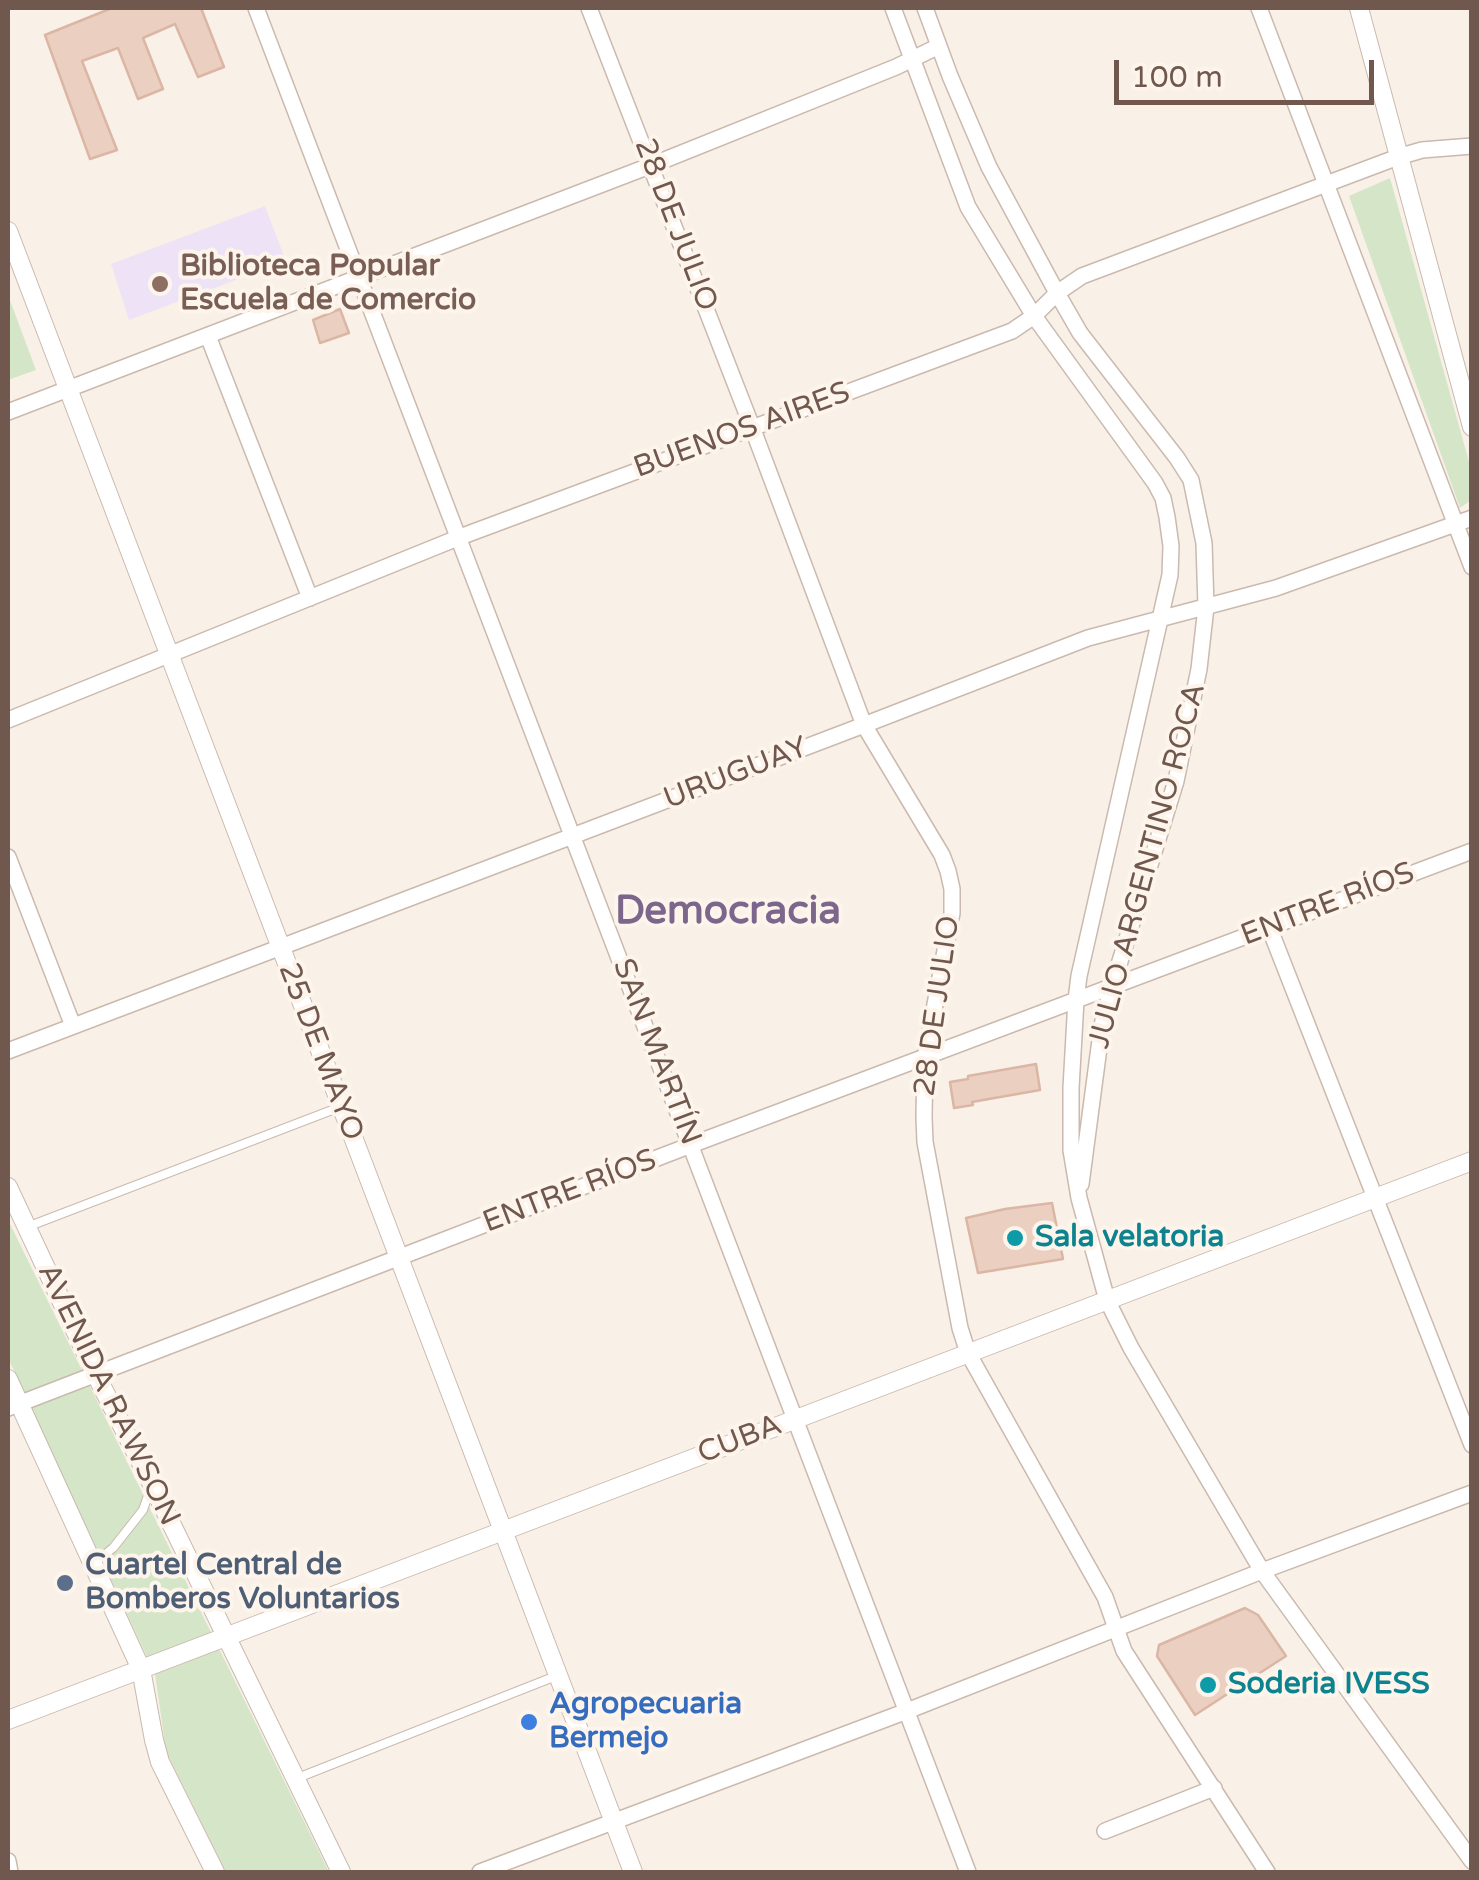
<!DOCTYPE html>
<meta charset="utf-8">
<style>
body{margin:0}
#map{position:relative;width:1479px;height:1880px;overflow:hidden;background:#f9f1e7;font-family:"Varela Round",sans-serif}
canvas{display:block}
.frame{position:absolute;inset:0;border:10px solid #70584e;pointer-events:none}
.scale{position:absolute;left:1114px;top:60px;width:260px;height:45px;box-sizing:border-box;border:5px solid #70584e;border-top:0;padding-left:12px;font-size:30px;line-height:35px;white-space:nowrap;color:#70584e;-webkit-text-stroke:8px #fdf5ec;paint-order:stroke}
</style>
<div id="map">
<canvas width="1479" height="1880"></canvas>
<div class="frame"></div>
<div class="scale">100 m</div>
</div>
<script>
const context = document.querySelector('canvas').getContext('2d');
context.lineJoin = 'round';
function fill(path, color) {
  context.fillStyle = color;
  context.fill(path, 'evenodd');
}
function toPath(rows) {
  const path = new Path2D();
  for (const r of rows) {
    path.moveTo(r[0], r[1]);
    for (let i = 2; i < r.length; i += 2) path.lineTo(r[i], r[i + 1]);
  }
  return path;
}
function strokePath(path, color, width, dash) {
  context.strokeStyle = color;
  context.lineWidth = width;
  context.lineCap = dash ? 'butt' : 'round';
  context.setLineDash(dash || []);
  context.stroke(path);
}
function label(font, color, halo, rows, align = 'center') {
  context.font = font + ' "Varela Round",sans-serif';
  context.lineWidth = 8;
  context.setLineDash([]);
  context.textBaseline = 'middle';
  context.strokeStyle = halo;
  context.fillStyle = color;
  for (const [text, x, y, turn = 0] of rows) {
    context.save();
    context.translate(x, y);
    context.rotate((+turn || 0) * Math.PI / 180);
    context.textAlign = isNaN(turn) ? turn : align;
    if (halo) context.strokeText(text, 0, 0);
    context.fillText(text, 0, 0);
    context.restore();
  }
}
const education = toPath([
 [265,206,286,261,129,320,111,264]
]);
const green = toPath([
 [1390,178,1471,469,1471,500,1460,508,1349,196],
 [8,295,36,370,8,380],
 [8,1220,329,1872,226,1872,166,1751,155,1674,8,1358]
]);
const building = toPath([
 [112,8,201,8,224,67,198,77,175,24,143,38,163,89,138,99,118,48,82,61,117,150,90,159,45,35,112,8],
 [340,309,349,333,320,343,313,320,340,309],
 [1036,1064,1040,1090,972,1102,973,1105,954,1108,950,1082,968,1079,968,1076,1036,1064],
 [1052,1203,1063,1259,978,1273,966,1218,1005,1209,1052,1203],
 [1245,1608,1258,1615,1286,1656,1195,1715,1157,1656,1159,1645,1245,1608]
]);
const service = toPath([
 [27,1227,340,1107],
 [93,1564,113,1548,143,1510,150,1490],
 [295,1779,556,1676]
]);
const minor = toPath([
 [256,8,968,1872],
 [589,8,752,427,864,725,942,855,948,871,952,889,952,913,925,1058,924,1117,925,1142,960,1328,968,1353,1105,1597,1124,1651,1267,1872],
 [893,8,968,207,1034,316,1155,483,1163,498,1167,517,1171,546,1170,575,1079,976,1076,1000,1071,1088,1071,1150,1079,1198,1107,1300,1131,1348,1262,1571,1472,1861],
 [925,8,950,76,989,167,1057,293,1080,333,1177,458,1191,480,1204,543,1206,607,1199,669,1176,781,1112,987,1102,1025,1081,1184],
 [1259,8,1472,567],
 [208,336,310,598],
 [8,412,652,165,896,67,939,46],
 [8,720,460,537,1012,331,1034,316,1057,293,1082,276,1398,157,1422,150,1472,146],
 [8,857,73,1026],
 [1269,927,1472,1445],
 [8,1051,864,725,1088,638,1276,588,1472,518],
 [8,1408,691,1145,1472,851],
 [1105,1831,1214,1788],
 [8,1861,10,1872],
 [480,1872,907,1711,1262,1571,1472,1493]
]);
const tertiary = toPath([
 [1359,8,1472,427],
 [8,231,633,1872],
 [8,1187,96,1375,152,1484,341,1872],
 [8,1379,141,1669,154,1740,160,1762,215,1872],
 [8,1720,1472,1161]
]);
const markers = [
 [160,284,10,"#8d6e63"],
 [1015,1238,10,"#0f9aa8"],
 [65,1583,10,"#5c6f8a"],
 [1208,1685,10,"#0f9aa8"],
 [529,1722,10,"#3f7fe0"]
];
const streetNames = [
 ["28 DE JULIO",675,225,69],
 ["BUENOS AIRES",742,431,-20],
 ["URUGUAY",736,774,-21],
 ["JULIO ARGENTINO ROCA",1148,866,-75],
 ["ENTRE RÍOS",1328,905,-21],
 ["28 DE JULIO",938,1006,-82],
 ["25 DE MAYO",320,1052,69],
 ["SAN MARTÍN",656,1052,69],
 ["ENTRE RÍOS",570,1192,-21],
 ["AVENIDA RAWSON",108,1395,64],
 ["CUBA",740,1440,-21]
];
const educationNames = [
 ["Biblioteca Popular",180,267],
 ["Escuela de Comercio",180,301]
];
const cultureNames = [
 ["Sala velatoria",1035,1238],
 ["Soderia IVESS",1228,1685]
];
const serviceNames = [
 ["Cuartel Central de",85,1566],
 ["Bomberos Voluntarios",85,1600]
];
const shopNames = [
 ["Agropecuaria",549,1705],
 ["Bermejo",549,1739]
];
const districtNames = [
 ["Democracia",728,912]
];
fill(education, '#eee3f6');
fill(green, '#d5e5c7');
fill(building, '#ebd0c2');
strokePath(building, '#dcb6a4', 2.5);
strokePath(service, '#cab9ae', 10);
strokePath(minor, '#cab9ae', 18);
strokePath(tertiary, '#cab9ae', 20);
strokePath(service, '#fff', 8);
strokePath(minor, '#fff', 15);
strokePath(tertiary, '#fff', 18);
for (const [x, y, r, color] of markers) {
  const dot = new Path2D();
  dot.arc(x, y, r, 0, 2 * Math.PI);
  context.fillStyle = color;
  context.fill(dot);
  strokePath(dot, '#fdf5ec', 4);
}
label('30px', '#70584e', '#fdf5ec', streetNames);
label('bold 30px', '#785e54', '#fdf5ec', educationNames, 'left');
label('bold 30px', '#0d838f', '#fdf5ec', cultureNames, 'left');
label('bold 30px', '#4e5e75', '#fdf5ec', serviceNames, 'left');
label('bold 30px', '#366cbe', '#fdf5ec', shopNames, 'left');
label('bold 40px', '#7c668c', '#fdf5ec', districtNames);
</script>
